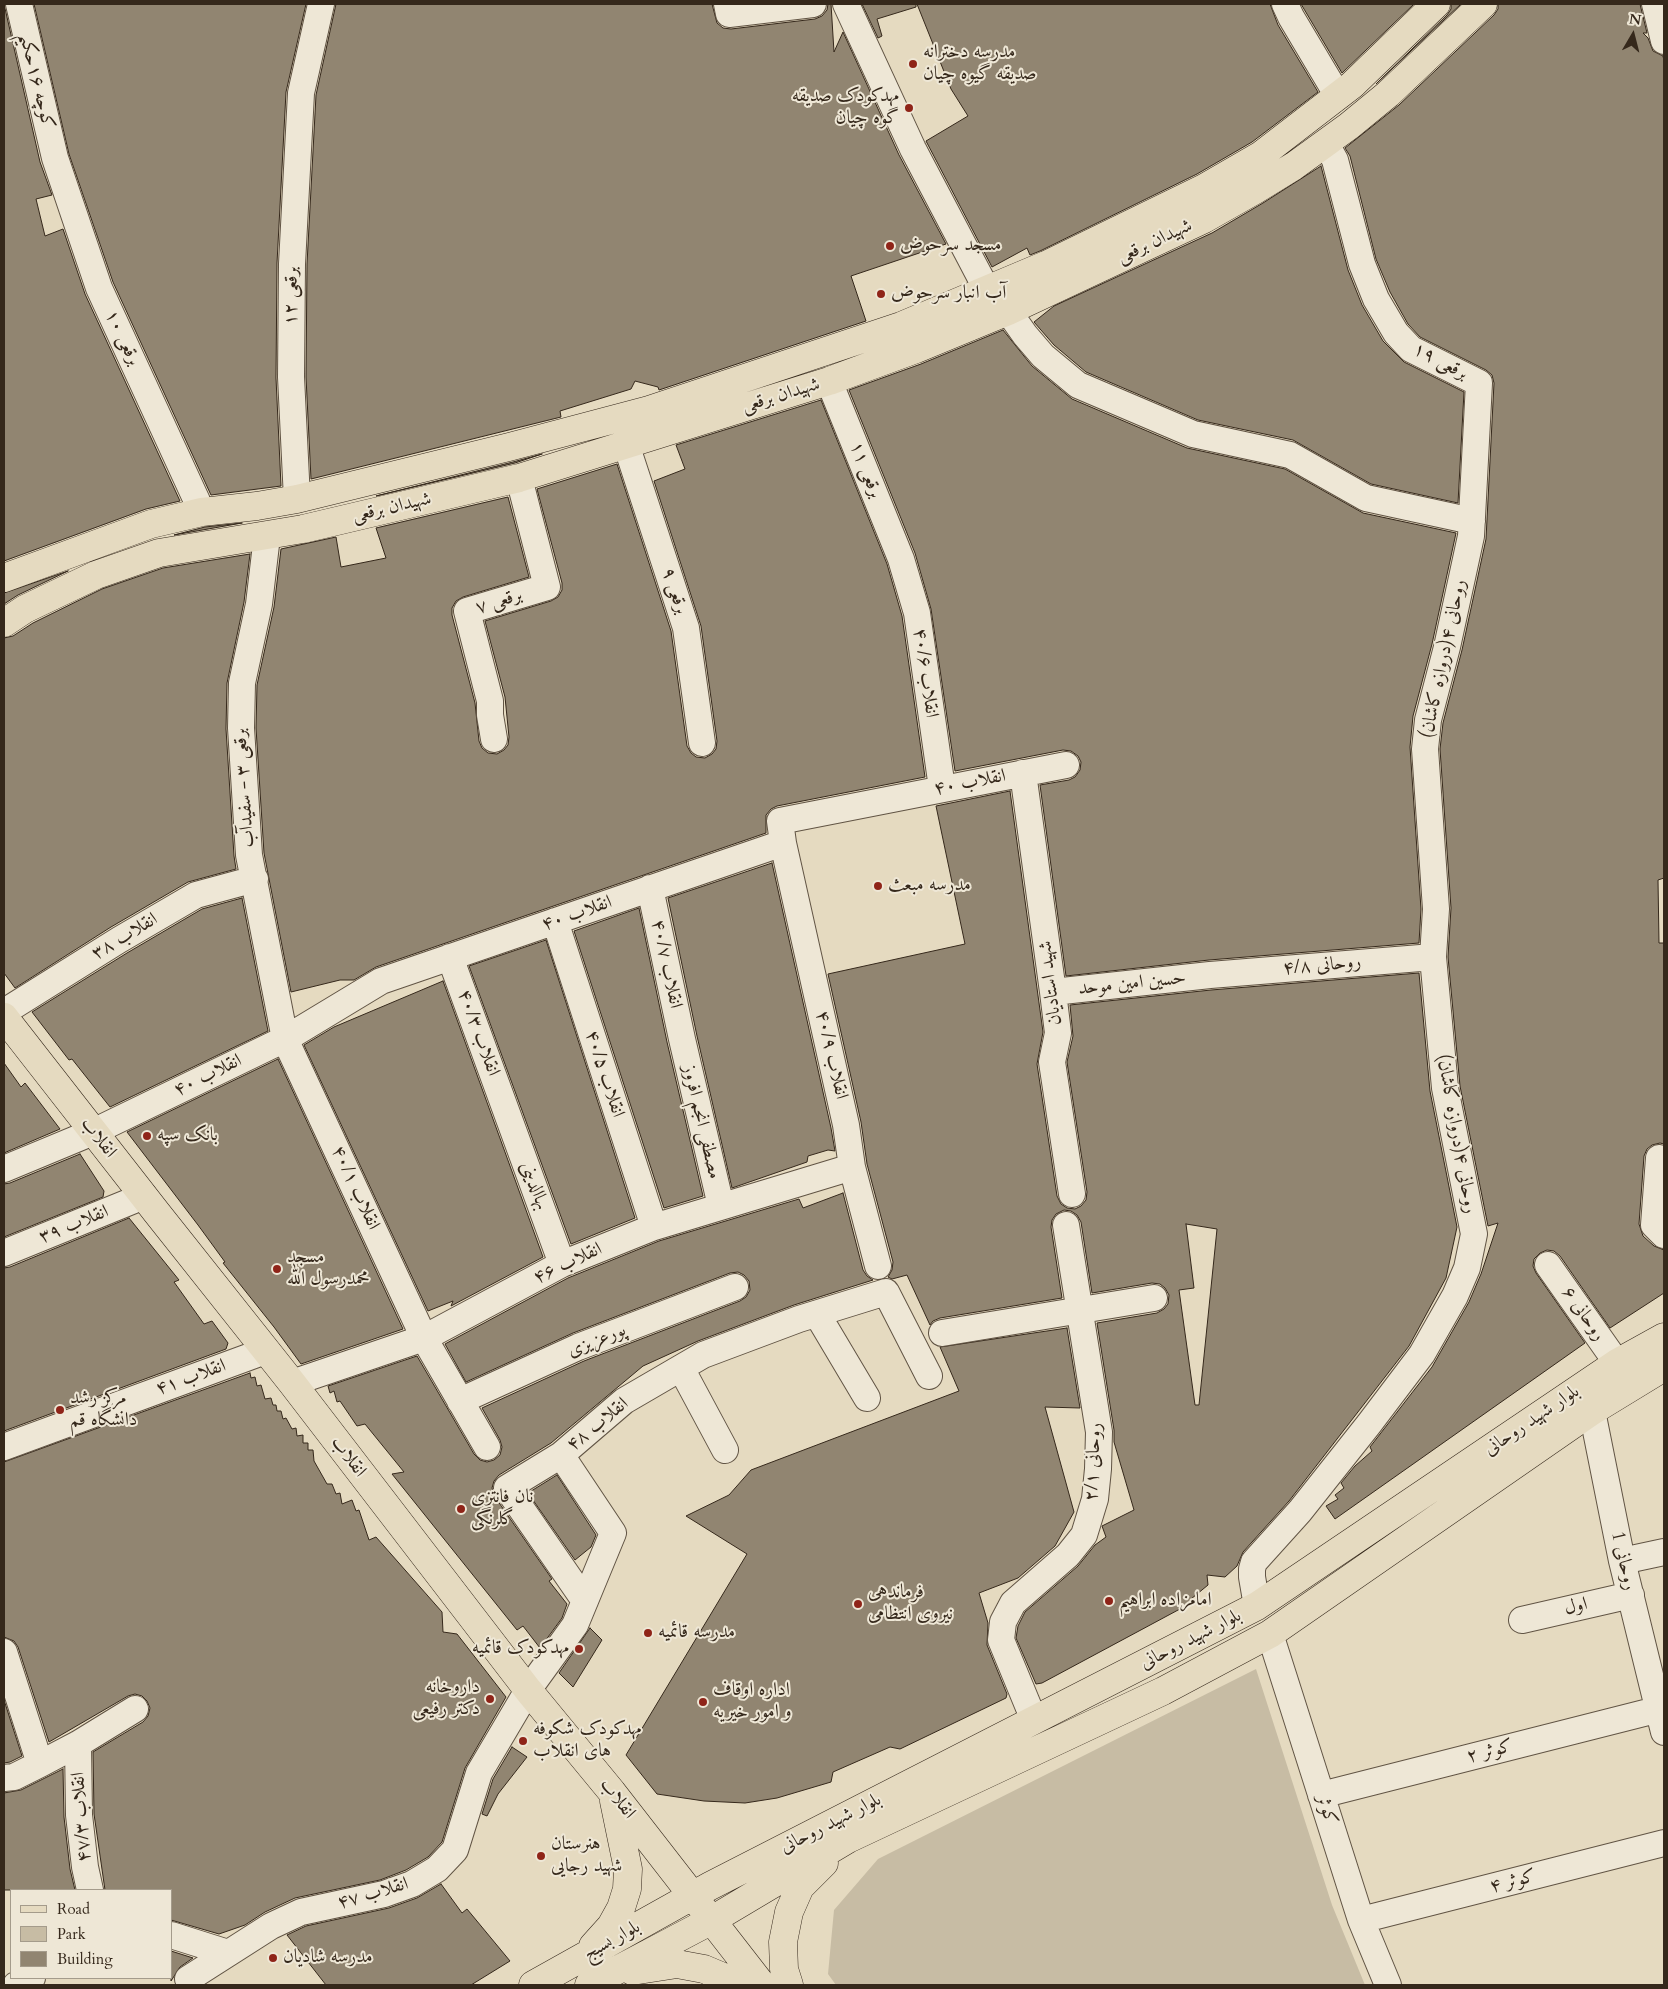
<!DOCTYPE html>
<meta charset="utf-8">
<style>
body{margin:0}
#map{position:relative;width:1668px;height:1989px;overflow:hidden;background:#e5dac0;font-family:Cardo,serif}
canvas{display:block}
.frame{position:absolute;inset:0;border:5px solid #35281b;pointer-events:none}
.legend{position:absolute;left:10px;top:1889px;width:162px;height:90px;box-sizing:border-box;background:#eee7d6;border:1px solid #a49b8b;margin:0;padding:6px 9px;list-style:none;font-size:15px;color:#35281b}
.legend li{display:flex;align-items:center;gap:10px;height:25px}
.legend b{width:25px;border:1px solid #a49b8b}
.north{position:absolute;left:1608px;top:10px;width:50px;height:50px;-webkit-text-stroke:4px #eee7d6;paint-order:stroke;rotate:8deg;font-size:14px;font-weight:700;line-height:20px;text-align:center;color:#35281b}
.north::after{content:'';display:block;margin:auto;width:18px;height:22px;background:#35281b;clip-path:polygon(50% 0,100% 100%,50% 72%,0 100%)}
</style>
<div id="map">
<canvas width="1668" height="1989"></canvas>
<div class="frame"></div>
<ul class="legend">
<li><b style="height:6px;background:#e5dac0"></b>Road</li>
<li><b style="height:14px;background:#c7bca4"></b>Park</li>
<li><b style="height:14px;background:#918571"></b>Building</li>
</ul>
<div class="north">N</div>
</div>
<script>
const context = document.querySelector('canvas').getContext('2d');
context.lineJoin = 'round';
function fill(path, color) {
  context.fillStyle = color;
  context.fill(path, 'evenodd');
}
function toPath(rows) {
  const path = new Path2D();
  for (const r of rows) {
    path.moveTo(r[0], r[1]);
    for (let i = 2; i < r.length; i += 2) path.lineTo(r[i], r[i + 1]);
  }
  return path;
}
function strokePath(path, color, width, dash) {
  context.strokeStyle = color;
  context.lineWidth = width;
  context.lineCap = dash ? 'butt' : 'round';
  context.setLineDash(dash || []);
  context.stroke(path);
}
function label(font, color, halo, rows, align = 'center') {
  context.font = font + ' Cardo,Amiri,serif';
  context.lineWidth = 4;
  context.setLineDash([]);
  context.textBaseline = 'middle';
  context.strokeStyle = halo;
  context.fillStyle = color;
  for (const [text, x, y, turn = 0] of rows) {
    context.save();
    context.translate(x, y);
    context.rotate((+turn || 0) * Math.PI / 180);
    context.textAlign = isNaN(turn) ? turn : align;
    if (halo) context.strokeText(text, 0, 0);
    context.fillText(text, 0, 0);
    context.restore();
  }
}
const green = toPath([
 [1256,1669,1332,1905,1365,1985,836,1985,828,1974,834,1910,878,1859]
]);
const building = toPath([
 [4,4,40,162,52,195,36,199,45,236,63,229,85,294,180,501,146,509,4,561,4,4],
 [34,4,306,4,286,92,277,263,276,378,281,486,211,495,113,282,69,154,34,4],
 [336,4,712,4,717,23,723,28,731,29,815,19,822,16,827,10,828,4,831,4,834,52,843,32,899,155,946,244,851,276,866,321,659,390,658,387,635,381,631,389,560,411,561,417,311,479,306,377,307,264,316,95,336,4],
 [862,4,916,4,916,7,877,19,882,36,878,38,862,4],
 [917,4,1270,4,1278,25,1318,92,1252,142,1197,174,1040,251,1030,255,1027,248,992,267,926,141,968,116,951,89,917,4],
 [1301,4,1414,4,1342,73,1301,4],
 [1451,4,1461,4,1376,84,1447,15,1451,9,1451,4],
 [1498,4,1640,4,1647,33,1643,33,1648,38,1653,51,1663,56,1664,61,1664,878,1658,880,1659,943,1664,943,1664,1144,1660,1143,1652,1145,1647,1149,1644,1156,1639,1224,1643,1236,1654,1246,1664,1250,1664,1293,1610,1328,1560,1256,1554,1251,1547,1250,1540,1253,1534,1259,1533,1266,1536,1273,1585,1343,1335,1519,1326,1506,1338,1499,1335,1495,1344,1488,1341,1483,1355,1466,1372,1451,1370,1447,1432,1367,1469,1302,1481,1274,1498,1223,1488,1226,1460,1086,1448,957,1451,908,1440,749,1443,723,1462,650,1486,539,1494,383,1492,375,1486,370,1420,337,1408,324,1390,292,1376,259,1350,156,1345,148,1399,105,1494,15,1498,9,1498,4],
 [1321,166,1348,270,1362,305,1383,341,1404,362,1464,392,1458,503,1371,484,1293,440,1198,420,1086,372,1054,345,1034,322,1054,306,1212,233,1263,203,1321,166],
 [1003,330,1032,366,1072,399,1187,448,1285,469,1363,513,1456,533,1432,644,1413,716,1410,747,1421,909,1419,943,1209,960,1066,976,1040,785,1069,780,1075,777,1080,770,1081,762,1078,756,1071,751,1063,750,955,771,931,609,915,553,849,390,921,364,1003,330],
 [821,400,887,564,902,616,925,777,777,806,771,809,766,815,766,833,376,967,354,980,340,980,291,992,264,853,256,728,257,685,274,607,281,549,336,537,341,567,386,558,376,528,508,497,529,577,463,597,456,601,452,608,452,615,475,703,479,741,482,748,488,753,497,754,504,750,508,745,509,737,505,697,485,621,551,601,558,597,562,590,562,583,537,489,617,464,671,631,687,746,691,753,696,757,705,758,712,754,716,749,717,741,701,626,654,481,685,469,676,445,821,400],
 [542,454,515,463,376,496,513,462,542,454],
 [242,523,174,535,205,527,242,523],
 [250,554,244,602,227,683,226,729,234,856,236,869,188,882,111,927,15,988,4,973,4,638,13,636,33,623,102,589,163,568,250,554],
 [68,571,18,595,4,604,4,593,68,571],
 [1010,791,1043,1032,1037,1064,1057,1196,1061,1204,1067,1208,1075,1209,1081,1206,1086,1200,1087,1192,1067,1062,1073,1036,1070,1005,1211,990,1419,973,1430,1091,1457,1227,1446,1278,1409,1346,1289,1501,1243,1552,1237,1566,1225,1577,1207,1575,1208,1585,1191,1599,1193,1602,1042,1683,1036,1684,1016,1638,1018,1626,1025,1612,1078,1566,1095,1545,1106,1537,1102,1526,1134,1510,1114,1442,1114,1430,1097,1323,1157,1313,1164,1309,1168,1304,1169,1295,1165,1288,1160,1284,1152,1283,1092,1293,1081,1222,1077,1215,1071,1211,1064,1210,1056,1214,1052,1220,1051,1227,1062,1298,940,1318,933,1321,930,1325,907,1275,892,1279,888,1277,892,1270,893,1262,867,1164,861,1122,828,974,965,944,936,806,1010,791],
 [1186,1224,1217,1229,1199,1405,1195,1405,1179,1290,1194,1288,1186,1224],
 [772,863,831,1128,835,1151,828,1150,808,1156,807,1162,732,1188,697,1036,668,898,772,863],
 [242,898,268,1031,110,1107,72,1059,69,1060,32,1012,127,953,202,909,242,898],
 [639,908,667,1042,703,1196,664,1208,574,931,639,908],
 [546,940,635,1218,571,1244,469,966,546,940],
 [443,981,543,1257,451,1306,453,1301,428,1311,304,1045,334,1027,443,981],
 [278,1059,403,1329,301,1364,274,1327,223,1263,225,1262,198,1225,127,1132,278,1059],
 [4,1063,21,1087,25,1083,60,1129,4,1153,4,1063],
 [80,1154,104,1191,103,1197,4,1237,4,1184,10,1183,80,1154],
 [843,1193,863,1270,867,1276,873,1280,794,1305,698,1341,643,1366,551,1443,499,1475,494,1481,492,1488,495,1497,552,1579,549,1581,567,1604,562,1618,540,1648,523,1626,517,1630,392,1474,404,1472,365,1424,357,1426,340,1401,337,1402,334,1391,330,1393,328,1386,417,1356,474,1454,480,1460,487,1462,494,1460,500,1455,502,1447,500,1440,482,1408,584,1361,740,1301,746,1297,750,1290,749,1281,744,1275,738,1272,730,1273,573,1333,466,1382,445,1344,568,1278,659,1241,799,1199,803,1208,843,1193],
 [129,1218,179,1280,174,1282,204,1324,212,1321,228,1343,226,1349,4,1431,4,1268,10,1267,129,1218],
 [1067,1328,1080,1408,1045,1407,1074,1512,1055,1546,1018,1578,979,1593,988,1623,987,1645,1007,1694,1006,1698,900,1749,890,1747,833,1772,831,1782,777,1798,745,1803,704,1801,657,1794,626,1755,747,1554,686,1516,729,1495,751,1470,959,1391,940,1347,1067,1328],
 [250,1373,251,1378,255,1377,257,1386,261,1385,265,1399,271,1398,273,1405,276,1405,277,1411,281,1411,283,1419,286,1418,292,1429,296,1428,297,1436,303,1435,303,1443,308,1443,308,1450,313,1450,314,1461,327,1484,332,1484,336,1494,340,1493,342,1504,352,1500,356,1511,359,1510,369,1540,376,1537,442,1612,443,1632,457,1634,506,1697,465,1768,442,1842,428,1857,406,1870,380,1880,295,1898,265,1912,245,1925,219,1934,171,1920,171,1890,105,1890,94,1814,93,1752,143,1722,148,1716,150,1708,147,1701,142,1696,135,1694,128,1696,49,1742,18,1647,14,1641,4,1637,4,1462,250,1373],
 [557,1475,596,1535,591,1547,575,1560,528,1493,557,1475],
 [590,1628,602,1640,573,1687,559,1673,590,1628],
 [4,1700,22,1756,10,1762,4,1763,4,1700],
 [512,1747,527,1757,498,1794,487,1816,482,1814,493,1779,512,1747],
 [63,1769,64,1817,70,1869,75,1890,4,1890,4,1793,21,1790,63,1769],
 [441,1884,462,1913,467,1909,510,1961,471,1985,326,1985,287,1935,306,1926,389,1908,417,1898,441,1884],
 [171,1951,193,1958,180,1967,171,1981,171,1951]
]);
const minor = toPath([
 [19,4,55,158,99,288,202,512],
 [727,4,729,14,813,4],
 [846,4,913,149,987,290],
 [1285,4,1291,17,1338,96],
 [1655,4,1664,41],
 [1008,311,1025,335,1043,356,1078,385,1193,434,1290,455,1366,498,1472,521],
 [829,381,901,559,917,613,942,788],
 [626,444,686,628,702,743],
 [297,499,291,377,292,264,301,93,321,4],
 [267,536,259,604,242,683,241,728,249,855,285,1039,424,1338,487,1447],
 [494,739,490,715,490,701,467,611,547,587,519,478],
 [1023,773,1053,992,1058,1033,1052,1062,1072,1194],
 [783,843,846,1125,852,1167,878,1266],
 [650,888,682,1039,721,1206],
 [555,921,654,1227],
 [450,957,562,1264],
 [1053,992,1210,975,1433,957],
 [4,1012,119,940,196,895,255,879],
 [1659,1158,1654,1225,1664,1235],
 [4,1169,93,1132,285,1039,381,981,783,843,780,821,1066,765],
 [4,1253,144,1196],
 [1548,1265,1617,1363],
 [817,1314,867,1398],
 [942,1333,1154,1298],
 [681,1368,725,1450],
 [292,1383,424,1338,562,1264,654,1227,852,1167],
 [460,1401,578,1347,735,1287],
 [1592,1411,1622,1561,1664,1732],
 [4,1447,265,1351],
 [561,1455,507,1488,585,1601],
 [1622,1561,1664,1552],
 [1257,1606,1252,1577,1252,1569,1254,1562,1300,1511,1369,1424,1422,1354,1455,1296,1467,1268,1474,1234,1445,1088,1433,957,1436,909,1425,749,1428,720,1447,647,1471,536,1479,383,1411,349,1396,333,1376,299,1362,264,1335,160,1326,144],
 [1522,1620,1631,1595],
 [1270,1634,1361,1920,1388,1985],
 [4,1652,40,1764],
 [1034,1720,1001,1640,1003,1622,1013,1603,1068,1555,1084,1535,1095,1499,1098,1469,1099,1432,1066,1225],
 [78,1744,79,1815,85,1867,90,1890],
 [4,1778,14,1777,40,1764,78,1744,135,1709],
 [1321,1795,1664,1708],
 [1361,1920,1664,1843],
 [171,1935,228,1953],
 [16,1985,32,1978],
 [191,1985,188,1979,271,1926,301,1912,384,1894,412,1884,437,1869,455,1850,479,1773,528,1690,575,1625,613,1533,561,1455,624,1401,703,1355,799,1319,886,1292,929,1376]
]);
const major = toPath([
 [4,578,151,524,202,512,257,506,297,499,509,447,649,410,901,326,1046,265,1204,188,1261,155,1352,85,1436,4],
 [4,623,25,609,96,575,159,553,303,529,519,478,829,381,916,349,1008,311,1204,219,1255,190,1294,166,1349,126,1388,94,1483,4],
 [4,1017,157,1213,292,1383,528,1690,612,1792,762,1985],
 [593,1946,611,1926,621,1908,627,1889,628,1869,614,1801],
 [632,1971,677,1964,704,1969,742,1985],
 [533,1985,710,1886,1257,1606,1617,1363,1664,1337],
 [589,1985,712,1920,848,1839,1163,1691,1270,1634,1592,1411,1664,1367],
 [789,1985,784,1969,783,1942,789,1912,800,1887,824,1863]
]);
const markers = [
 [913,64,5,"#8f2418"],
 [909,108,5,"#8f2418"],
 [890,246,5,"#8f2418"],
 [881,294,5,"#8f2418"],
 [878,886,5,"#8f2418"],
 [147,1136,5,"#8f2418"],
 [277,1269,5,"#8f2418"],
 [60,1410,5,"#8f2418"],
 [461,1509,5,"#8f2418"],
 [1109,1601,5,"#8f2418"],
 [858,1604,5,"#8f2418"],
 [648,1633,5,"#8f2418"],
 [579,1649,5,"#8f2418"],
 [490,1699,5,"#8f2418"],
 [703,1702,5,"#8f2418"],
 [523,1741,5,"#8f2418"],
 [541,1856,5,"#8f2418"],
 [273,1958,5,"#8f2418"]
];
const poiNames = [
 ["مدرسه دخترانه",923,53],
 ["صدیقه گیوه چیان",923,75],
 ["مهدکودک صدیقه",899,97,"right"],
 ["گوه چیان",899,119,"right"],
 ["مسجد سرحوض",900,246],
 ["آب انبار سرحوض",891,294],
 ["مدرسه مبعث",888,886],
 ["بانک سپه",157,1136],
 ["مسجد",287,1258],
 ["محمدرسول الله",287,1280],
 ["مرکز رشد",70,1399],
 ["دانشگاه قم",70,1421],
 ["نان فانتزی",471,1498],
 ["گلرنگی",471,1520],
 ["فرماندهی",868,1593],
 ["نیروی انتظامی",868,1615],
 ["امامزاده ابراهیم",1119,1601],
 ["مدرسه قائمیه",658,1633],
 ["مهدکودک قائمیه",569,1649,"right"],
 ["داروخانه",480,1688,"right"],
 ["دکتر رفیعی",480,1710,"right"],
 ["اداره اوقاف",713,1691],
 ["و امور خیریه",713,1713],
 ["مهدکودک شکوفه",533,1730],
 ["های انقلاب",533,1752],
 ["هنرستان",551,1845],
 ["شهید رجایی",551,1867],
 ["مدرسه شادیان",283,1958]
];
const streetNames = [
 ["کوچه ۱۶حکیم",36,81,76],
 ["شهیدان برقعی",1155,242,-25],
 ["برقعی ۱۲",292,296,-89],
 ["برقعی ۱۰",122,338,65],
 ["برقعی ۱۹",1440,362,28],
 ["شهیدان برقعی",781,396,-17],
 ["برقعی ۱۱",865,470,69],
 ["شهیدان برقعی",392,508,-13],
 ["برقعی ۹",674,591,72],
 ["برقعی ۷",499,602,-17],
 ["روحانی ۴(دروازه کاشان)",1444,659,-78],
 ["انقلاب ۴۰/۶",925,673,82],
 ["انقلاب ۴۰",970,783,-11],
 ["برقعی ۳ - سفیدآب",245,788,-94],
 ["انقلاب ۴۰",577,914,-19],
 ["انقلاب ۳۸",125,937,-31],
 ["انقلاب ۴۰/۷",666,964,78],
 ["روحانی ۴/۸",1322,966,-5],
 ["شهید استادیان",1051,983,-97],
 ["حسین امین موحد",1132,984,-6],
 ["انقلاب ۴۰/۳",478,1033,70],
 ["انقلاب ۴۰/۹",831,1055,77],
 ["انقلاب ۴۰/۵",604,1074,72],
 ["انقلاب ۴۰",208,1076,-26],
 ["مصطفی انجم افروز",701,1122,77],
 ["روحانی ۴(دروازه کاشان)",1456,1134,80],
 ["انقلاب",98,1138,52],
 ["بهاالدینی",534,1186,70],
 ["انقلاب ۴۰/۱",355,1188,65],
 ["انقلاب ۳۹",74,1225,-22],
 ["انقلاب ۴۶",568,1264,-25],
 ["روحانی ۶",1583,1314,55],
 ["پورعزیزی",597,1341,-22],
 ["انقلاب ۴۱",191,1378,-20],
 ["بلوار شهید روحانی",1532,1421,-34],
 ["انقلاب ۴۸",598,1425,-39],
 ["انقلاب",348,1457,53],
 ["روحانی ۲/۱",1094,1462,-87],
 ["روحانی 1",1623,1561,77],
 ["اول",1576,1607,-13],
 ["بلوار شهید روحانی",1191,1640,-27],
 ["کوثر ۲",1490,1752,-14],
 ["انقلاب",617,1799,52],
 ["کوثر",1326,1810,72],
 ["انقلاب ۴۷/۳",82,1817,-94],
 ["بلوار شهید روحانی",831,1824,-27],
 ["کوثر ۴",1513,1882,-14],
 ["انقلاب ۴۷",373,1894,-16],
 ["بلوار بسیج",612,1941,-29]
];
fill(green, '#c7bca4');
fill(building, '#918571');
strokePath(building, '#35281b', 1);
strokePath(minor, '#615444', 28);
strokePath(major, '#35281b', 29);
strokePath(minor, '#eee7d6', 26);
strokePath(major, '#e5dac0', 28);
for (const [x, y, r, color] of markers) {
  const dot = new Path2D();
  dot.arc(x, y, r, 0, 2 * Math.PI);
  context.fillStyle = color;
  context.fill(dot);
  strokePath(dot, '#eee7d6', 2);
}
label('19px', '#35281b', '#eee7d6', poiNames, 'left');
label('19px', '#35281b', '#eee7d6', streetNames);
</script>
